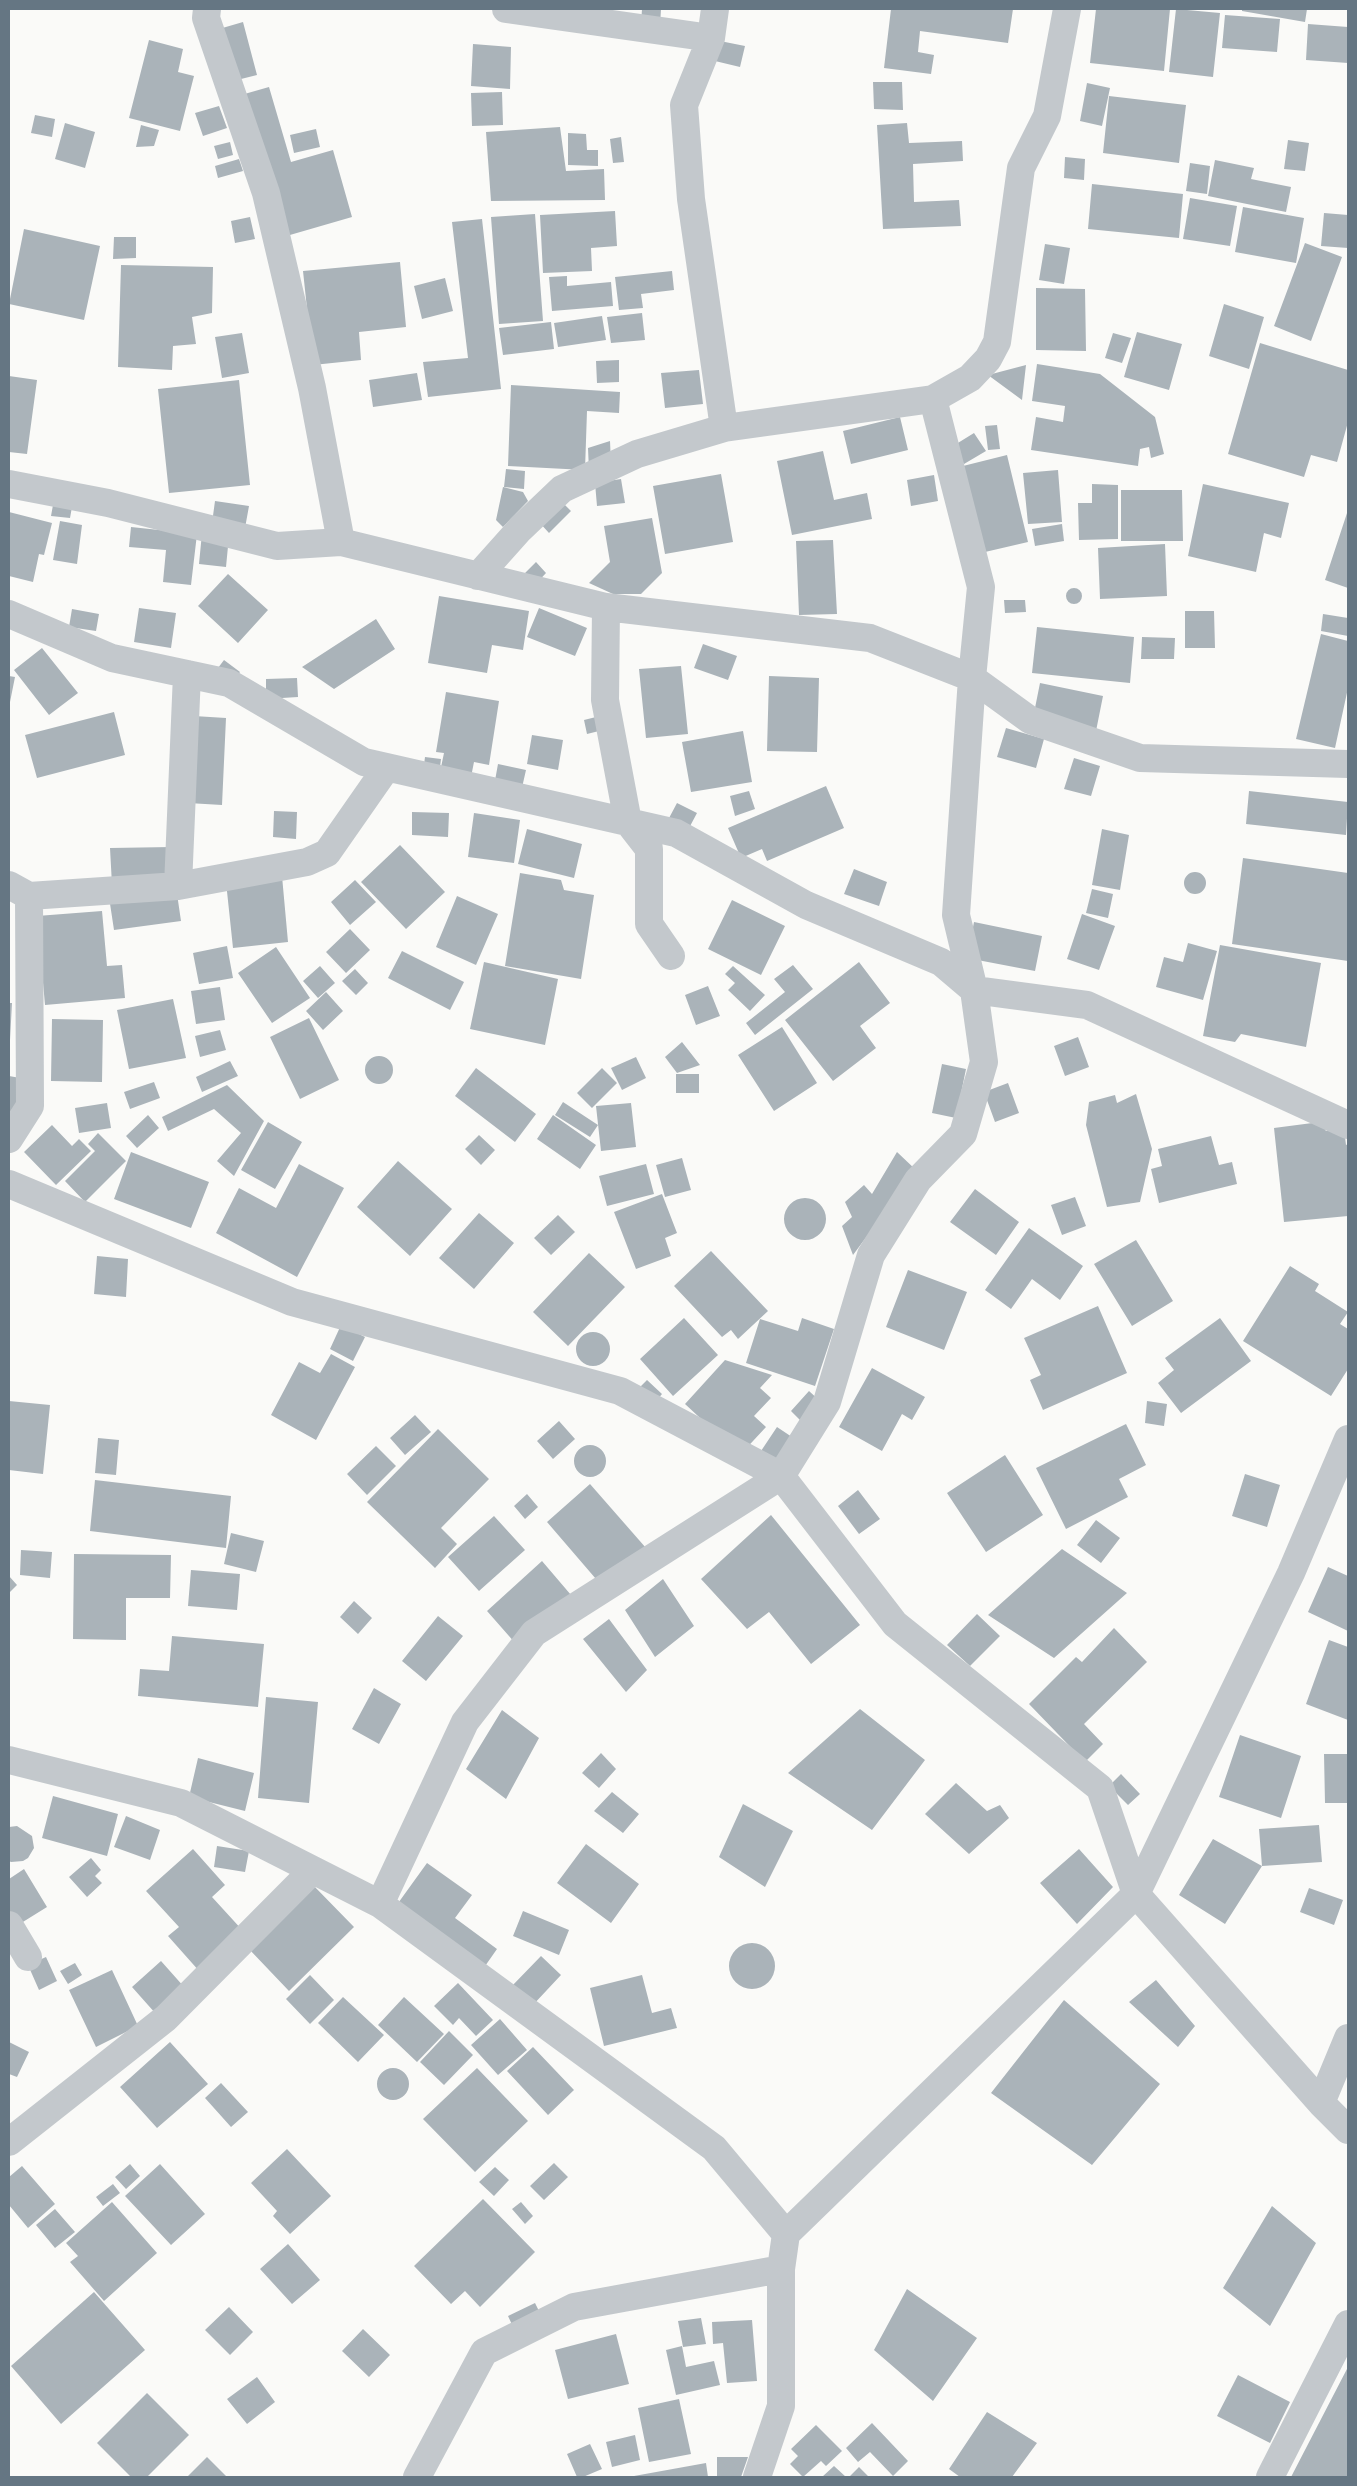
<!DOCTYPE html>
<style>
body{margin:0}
#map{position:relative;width:1357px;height:2486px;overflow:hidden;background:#fafaf8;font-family:"Source Sans 3",sans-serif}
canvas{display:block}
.frame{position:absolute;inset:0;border:10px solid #657683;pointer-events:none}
</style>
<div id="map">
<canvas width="1357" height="2486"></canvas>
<div class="frame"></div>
</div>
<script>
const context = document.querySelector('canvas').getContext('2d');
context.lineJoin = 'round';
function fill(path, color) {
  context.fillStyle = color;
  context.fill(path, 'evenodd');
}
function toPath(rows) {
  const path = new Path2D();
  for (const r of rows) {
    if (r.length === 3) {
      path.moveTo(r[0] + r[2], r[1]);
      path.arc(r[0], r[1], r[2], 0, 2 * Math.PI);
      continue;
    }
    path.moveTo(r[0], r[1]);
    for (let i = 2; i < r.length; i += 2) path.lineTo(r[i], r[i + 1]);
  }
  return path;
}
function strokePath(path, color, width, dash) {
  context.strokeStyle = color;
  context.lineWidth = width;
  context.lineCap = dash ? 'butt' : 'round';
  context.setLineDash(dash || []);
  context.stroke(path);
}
const building = toPath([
 [642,9,661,9,660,26,641,25],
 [891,9,1013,9,1008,43,920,31,918,52,934,55,931,74,884,68],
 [1096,9,1170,9,1164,71,1090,63],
 [1176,9,1220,13,1213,77,1169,72],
 [1242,9,1307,9,1305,22,1242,11],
 [1225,15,1280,19,1277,52,1222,48],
 [243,22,257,75,233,81,219,29],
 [1308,24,1348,27,1348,63,1306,60],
 [149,40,183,49,178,72,194,76,180,131,129,118],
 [720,41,745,46,740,67,715,61],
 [473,44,511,47,510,89,471,86],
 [873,82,902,82,903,110,874,109],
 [1087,83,1110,88,1102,126,1080,121],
 [269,87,291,162,333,150,352,217,283,237,241,95],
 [502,92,503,125,472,126,471,93],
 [1109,96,1186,105,1179,163,1103,153],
 [219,106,227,128,203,136,195,113],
 [35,115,55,119,52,137,31,133],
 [65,123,95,132,85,168,55,159],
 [907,123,909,143,962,141,963,161,913,164,914,202,959,200,961,226,883,229,877,125],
 [141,125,159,130,154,146,136,147],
 [560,127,566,171,604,169,605,200,491,201,486,132],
 [316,129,320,147,294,153,290,135],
 [568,133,586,134,587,150,598,150,598,166,568,165],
 [621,137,624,162,613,163,610,139],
 [1288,140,1309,143,1305,171,1284,169],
 [230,142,233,155,218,159,214,146],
 [1065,157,1085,159,1084,180,1064,178],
 [239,159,243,171,218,178,215,166],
 [1215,160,1254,168,1251,179,1291,187,1286,212,1208,196],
 [1190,163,1210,166,1207,194,1186,191],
 [1092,184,1183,194,1179,238,1088,229],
 [1190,198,1237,206,1230,246,1183,239],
 [1243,207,1304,218,1296,263,1235,252],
 [615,211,617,246,591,248,592,271,543,273,540,215],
 [1324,213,1348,215,1348,248,1321,246],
 [535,214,543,321,499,324,491,217],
 [250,217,255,239,235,243,231,221],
 [482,219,501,389,428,397,423,362,468,358,452,222],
 [24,229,100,246,84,320,9,304],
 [114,237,136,237,136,258,113,259],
 [1305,243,1342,257,1311,341,1274,326],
 [1045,244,1070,248,1064,284,1039,280],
 [400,262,406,327,359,332,361,360,313,365,303,271],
 [121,265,213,267,212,313,192,317,196,344,173,346,172,370,118,367],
 [672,271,674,290,641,294,643,308,619,310,615,277],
 [567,276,567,286,611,282,613,306,552,311,549,277],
 [445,278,453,311,422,319,414,286],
 [1036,288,1085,289,1086,351,1036,350],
 [1224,304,1264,317,1249,369,1209,356],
 [642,313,645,340,611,343,607,317],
 [602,316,606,340,558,347,554,323],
 [551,322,554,349,503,355,499,328],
 [1137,332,1182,344,1169,390,1124,377],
 [242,333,249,373,222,378,215,337],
 [1113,333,1131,338,1122,363,1105,358],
 [1260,343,1348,370,1348,422,1337,462,1311,455,1304,477,1228,454],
 [619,360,619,382,597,383,596,361],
 [1037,364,1100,374,1155,417,1164,454,1151,458,1149,447,1140,449,1138,466,1031,450,1036,417,1063,422,1065,406,1032,401],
 [1026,365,1022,400,988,375],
 [699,370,703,404,665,408,661,373],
 [417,373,422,400,373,407,369,380],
 [9,376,37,380,27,454,9,452],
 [239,380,250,485,169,493,158,389],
 [511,385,620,392,619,413,587,411,585,470,508,466],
 [900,417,908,450,851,464,843,431],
 [997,425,1000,449,988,450,985,426],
 [974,433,986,451,964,464,953,446],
 [610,441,611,463,589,471,588,448],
 [823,451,834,500,867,493,872,519,792,535,777,461],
 [1007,455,1028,542,985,552,963,466],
 [506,469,525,471,524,489,504,487],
 [1058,470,1062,522,1028,524,1023,473],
 [721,474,733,542,665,554,653,486],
 [934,475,938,501,911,506,907,480],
 [621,479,625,503,597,506,595,483],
 [1092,484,1118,485,1118,539,1079,540,1078,503,1092,503],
 [1203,484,1289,503,1281,538,1264,533,1256,572,1188,556],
 [503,487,523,492,528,501,503,527,496,520],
 [1121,490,1182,490,1183,541,1121,541],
 [215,501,249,506,245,528,212,523],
 [561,501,571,511,549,533,539,522],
 [53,505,72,507,70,518,51,516],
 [1348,510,1348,588,1325,580],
 [9,512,52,523,44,555,39,554,33,582,9,576],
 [652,518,662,573,641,594,613,594,589,583,610,562,604,526],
 [60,521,82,525,77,564,53,560],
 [1062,524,1064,541,1035,546,1032,529],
 [131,527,197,534,191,585,163,582,166,550,129,547],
 [202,533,229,536,226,567,199,564],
 [833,540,837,614,799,615,796,541],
 [1165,544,1167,596,1100,599,1098,548],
 [536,562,546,573,533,587,522,576],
 [228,574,268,610,238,643,198,606],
 [1074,596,8],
 [439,596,529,611,523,650,492,645,487,673,428,663],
 [1004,600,1025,600,1026,612,1005,613],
 [139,608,176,613,171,648,134,642],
 [539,608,587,628,575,656,527,637],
 [72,609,99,614,96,631,69,627],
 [1185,611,1214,611,1215,648,1185,648],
 [1323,614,1348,618,1348,636,1321,631],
 [376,619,395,649,334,689,302,667],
 [1037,627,1134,637,1130,683,1032,673],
 [1321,634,1348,641,1348,688,1335,748,1296,739],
 [1142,637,1175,638,1174,659,1141,659],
 [703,644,737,656,728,680,694,668],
 [42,648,78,693,49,715,14,670],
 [224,660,240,672,234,680,218,668],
 [681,666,688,734,646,738,639,669],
 [9,676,15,677,10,702,9,702],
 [769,676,819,678,817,752,767,751],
 [297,678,298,697,266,699,266,679],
 [1040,683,1103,696,1096,731,1033,718],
 [446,692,499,701,489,765,474,762,471,777,440,772,444,753,436,752],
 [114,712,125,755,37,778,25,735],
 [194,716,226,718,222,805,188,803],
 [600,716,603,730,587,734,584,720],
 [1006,728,1044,739,1036,768,997,757],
 [743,731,752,782,691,792,682,742],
 [532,735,563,740,558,770,527,764],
 [425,757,441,759,439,775,423,773],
 [1074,758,1100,766,1091,796,1064,789],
 [498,764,526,770,521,792,494,786],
 [826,786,844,828,767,861,762,849,741,858,728,828],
 [749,791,755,809,735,816,730,796],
 [1249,791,1348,802,1346,835,1246,824],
 [677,803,697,813,688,830,668,820],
 [274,811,297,812,296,839,273,837],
 [412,812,449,813,448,837,412,835],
 [474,813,520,820,514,863,468,857],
 [527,829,582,844,574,878,518,864],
 [1102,829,1129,835,1120,890,1092,885],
 [400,845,445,892,406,929,361,882],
 [172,847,174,883,112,885,110,848],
 [1243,858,1348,873,1348,961,1232,944],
 [854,869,887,882,879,906,844,894],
 [1195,883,11],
 [520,873,561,880,564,890,594,895,581,979,505,966],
 [282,876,288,942,233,948,226,882],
 [355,880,376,902,350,925,331,902],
 [176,887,181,921,114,930,109,897],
 [1092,889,1113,894,1108,918,1086,913],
 [457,896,498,914,476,965,436,947],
 [732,900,785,926,761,975,708,949],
 [102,911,107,966,122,965,125,998,45,1005,37,916],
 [1082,914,1115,926,1099,970,1067,959],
 [974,922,1042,936,1035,971,967,958],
 [350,929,370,950,346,973,326,952],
 [1188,943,1217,951,1203,1000,1156,987,1164,957,1183,962],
 [1220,945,1321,963,1306,1047,1241,1034,1235,1042,1203,1036],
 [227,946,233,978,199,984,193,953],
 [276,947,310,998,272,1023,238,973],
 [402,951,464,982,450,1010,388,978],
 [484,962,558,979,545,1045,470,1029],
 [859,962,890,1003,860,1026,876,1048,833,1081,785,1020],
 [793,965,813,989,755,1035,746,1023,785,992,774,979],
 [320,966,335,983,318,998,303,981],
 [733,966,765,995,750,1011,728,990,735,983,725,974],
 [355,969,368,983,356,995,342,981],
 [708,986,720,1016,696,1025,685,995],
 [220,987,225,1020,196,1024,191,991],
 [326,992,343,1011,323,1030,306,1011],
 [173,999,186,1058,129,1069,117,1010],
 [9,1003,12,1003,10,1040,9,1040],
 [309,1018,339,1080,300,1099,270,1037],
 [52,1019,103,1020,102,1082,51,1081],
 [782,1027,817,1083,774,1111,738,1055],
 [220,1030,226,1050,200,1057,195,1036],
 [1078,1037,1089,1067,1065,1076,1054,1046],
 [682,1042,700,1065,677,1073,665,1057],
 [379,1070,14],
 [636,1057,646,1078,622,1090,611,1068],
 [230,1061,238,1076,202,1092,196,1077],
 [942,1064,966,1069,956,1118,932,1113],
 [476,1068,536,1114,515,1142,455,1096],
 [602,1068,617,1083,592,1108,577,1093],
 [676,1074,699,1074,699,1093,676,1093],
 [9,1076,26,1079,21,1112,9,1111],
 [154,1082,160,1098,130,1109,124,1092],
 [1008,1083,1019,1113,995,1122,984,1092],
 [227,1085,264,1121,234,1176,217,1161,241,1133,214,1109,168,1131,162,1117],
 [1136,1094,1152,1149,1140,1202,1107,1207,1086,1125,1089,1102,1115,1095,1117,1103],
 [563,1102,598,1125,590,1137,555,1115],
 [107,1103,111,1128,79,1133,75,1108],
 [631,1103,636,1147,601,1151,596,1106],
 [148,1115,159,1128,137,1148,126,1136],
 [553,1115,596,1145,580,1169,537,1139],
 [268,1122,302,1142,275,1189,241,1170],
 [1320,1122,1326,1131,1344,1129,1346,1145,1348,1144,1348,1216,1284,1222,1274,1128],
 [52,1125,72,1146,79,1139,91,1151,56,1185,24,1152],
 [98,1133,126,1161,85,1202,65,1181,95,1151,88,1144],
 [479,1135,495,1150,481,1165,465,1149],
 [1211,1136,1219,1165,1232,1162,1237,1184,1159,1203,1151,1169,1162,1166,1158,1149],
 [131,1152,209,1182,191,1228,114,1199],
 [897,1152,916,1170,853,1255,842,1226,852,1217,845,1202,864,1185,872,1194],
 [682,1158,691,1190,665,1197,656,1165],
 [398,1161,452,1209,410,1256,357,1207],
 [299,1164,344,1188,297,1277,216,1233,239,1188,276,1208],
 [646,1164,654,1194,607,1206,599,1176],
 [975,1189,1019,1222,996,1255,950,1222],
 [662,1194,677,1233,665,1238,671,1256,636,1269,614,1212],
 [1075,1197,1086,1226,1062,1235,1051,1205],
 [805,1219,21],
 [479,1213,514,1243,474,1289,439,1258],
 [558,1215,575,1232,551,1255,534,1238],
 [1029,1228,1083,1266,1060,1300,1032,1279,1011,1309,985,1290],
 [1136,1240,1173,1301,1132,1326,1094,1264],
 [711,1251,768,1311,738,1339,731,1330,722,1337,674,1286],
 [589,1253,625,1287,568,1346,533,1312],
 [97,1256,128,1259,126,1297,94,1294],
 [1290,1266,1319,1284,1315,1291,1348,1312,1340,1324,1348,1329,1348,1369,1331,1396,1243,1341],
 [908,1270,967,1292,944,1350,886,1327],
 [1098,1306,1127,1373,1043,1410,1030,1380,1041,1375,1024,1338],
 [684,1318,718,1355,673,1396,640,1359],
 [802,1318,834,1329,815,1386,746,1363,760,1319,798,1331],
 [1220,1318,1251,1361,1181,1413,1158,1383,1174,1370,1165,1358],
 [341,1325,365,1337,353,1361,330,1349],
 [593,1349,17],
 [331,1354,355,1367,316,1440,271,1415,299,1362,320,1373],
 [725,1360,772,1375,760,1388,771,1398,754,1416,766,1427,740,1455,685,1404],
 [872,1368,925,1397,912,1420,902,1414,882,1451,839,1427],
 [647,1380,662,1394,657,1400,635,1392],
 [809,1391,821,1402,802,1422,791,1411],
 [9,1401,50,1405,43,1474,9,1470],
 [1147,1401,1167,1404,1164,1426,1145,1423],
 [415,1415,431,1432,405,1455,390,1438],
 [559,1421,575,1439,553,1459,537,1441],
 [1126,1424,1146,1465,1119,1479,1128,1497,1066,1529,1036,1468],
 [777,1427,792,1437,771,1466,757,1457],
 [438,1429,489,1479,441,1528,457,1544,435,1568,367,1502],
 [98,1438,119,1440,116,1475,95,1473],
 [590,1461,16],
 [376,1446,396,1466,367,1495,347,1474],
 [1005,1455,1043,1515,986,1552,947,1493],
 [1245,1474,1280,1485,1267,1527,1232,1516],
 [95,1480,231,1496,226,1548,90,1531],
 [590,1484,646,1548,602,1586,547,1522],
 [858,1490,880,1519,859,1534,838,1506],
 [527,1494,538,1507,525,1519,514,1506],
 [771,1515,860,1625,811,1664,769,1612,747,1629,701,1579],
 [494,1516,525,1550,479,1591,448,1557],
 [1096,1520,1120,1538,1101,1563,1077,1545],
 [231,1533,264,1541,256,1572,224,1564],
 [1062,1549,1127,1593,1054,1658,988,1615],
 [21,1550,52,1552,50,1578,20,1575],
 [74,1554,171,1555,170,1598,126,1598,126,1640,73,1639],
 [542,1561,571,1595,516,1644,487,1611],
 [1328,1567,1348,1576,1348,1631,1308,1612],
 [191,1570,240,1574,237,1610,188,1606],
 [9,1576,17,1585,9,1593],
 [663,1579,694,1626,655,1657,625,1610],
 [354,1601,372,1618,358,1634,340,1617],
 [977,1614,1000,1636,970,1666,947,1645],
 [438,1616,463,1636,426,1681,402,1661],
 [609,1619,647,1670,626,1692,583,1639],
 [1114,1628,1147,1662,1084,1724,1103,1744,1085,1762,1029,1704,1076,1657,1082,1662],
 [172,1636,264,1644,258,1707,138,1696,140,1669,169,1671],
 [1329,1640,1348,1647,1348,1720,1306,1704],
 [374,1688,401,1704,379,1744,352,1729],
 [266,1697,318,1702,309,1803,258,1798],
 [860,1709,925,1760,872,1830,788,1773],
 [502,1710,539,1738,506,1799,466,1769],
 [1240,1735,1301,1756,1281,1818,1219,1797],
 [601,1753,616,1769,599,1788,582,1773],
 [1324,1754,1348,1754,1348,1803,1325,1803],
 [198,1758,254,1773,245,1811,189,1797],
 [1121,1774,1140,1794,1128,1805,1109,1786],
 [956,1783,987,1811,1000,1805,1009,1818,969,1854,925,1814],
 [612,1792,639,1814,623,1833,594,1811],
 [53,1796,118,1814,107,1856,42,1838],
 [743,1804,793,1831,765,1887,719,1857],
 [126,1816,160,1830,150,1860,114,1847],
 [1319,1825,1322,1862,1262,1866,1225,1924,1179,1895,1213,1839,1262,1866,1259,1829],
 [17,1826,32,1836,34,1848,28,1858,23,1861,11,1862,9,1861,9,1827],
 [586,1844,639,1884,611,1923,557,1883],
 [217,1846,249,1851,245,1872,214,1867],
 [193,1849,225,1885,212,1897,244,1932,200,1972,168,1936,179,1927,146,1891],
 [1079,1849,1113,1887,1077,1924,1040,1883],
 [91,1858,101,1870,95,1876,102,1883,87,1897,69,1877],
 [427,1863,472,1895,455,1918,497,1949,483,1969,396,1906],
 [24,1869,47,1907,18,1925,9,1911,9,1879],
 [313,1885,354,1927,289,1991,248,1948],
 [1309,1888,1343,1900,1334,1925,1300,1912],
 [523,1911,569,1930,559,1955,513,1936],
 [752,1966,23],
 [541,1956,561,1975,532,2006,511,1987],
 [46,1957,57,1981,39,1990,28,1965],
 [161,1961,185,1988,156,2014,132,1987],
 [75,1963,82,1975,68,1984,60,1971],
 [112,1970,138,2026,96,2047,69,1990],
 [310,1975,334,2000,310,2024,286,1999],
 [642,1975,652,2013,671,2008,677,2028,604,2046,590,1988],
 [1156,1980,1195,2026,1178,2047,1129,2002],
 [458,1983,493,2020,476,2036,459,2018,453,2025,434,2006],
 [343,1997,384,2035,358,2062,318,2023],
 [404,1997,444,2034,417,2062,378,2025],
 [1064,2000,1160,2084,1092,2165,991,2093],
 [500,2019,527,2050,498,2075,471,2045],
 [449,2031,473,2055,444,2085,420,2062],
 [9,2042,29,2052,17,2077,9,2074],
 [170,2042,208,2084,157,2128,120,2087],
 [533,2047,574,2090,548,2115,507,2071],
 [477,2068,528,2121,475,2172,423,2119],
 [393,2084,16],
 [221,2083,248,2112,231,2127,205,2098],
 [287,2149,331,2196,290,2234,273,2216,277,2211,251,2183],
 [554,2163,568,2177,544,2200,530,2186],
 [130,2164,140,2176,126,2189,115,2177],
 [160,2164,205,2214,171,2245,125,2196],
 [22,2166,55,2204,28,2228,9,2205,9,2177],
 [495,2167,509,2180,494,2196,479,2182],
 [113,2184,120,2193,103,2206,96,2197],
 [483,2199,535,2252,480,2307,465,2291,451,2304,414,2266],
 [112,2202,157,2253,104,2301,70,2262,78,2256,66,2243],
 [521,2202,533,2216,525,2224,512,2209],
 [1272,2206,1316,2243,1270,2326,1223,2288],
 [55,2209,75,2232,55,2248,36,2225],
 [288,2244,320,2280,292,2304,260,2269],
 [907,2289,977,2338,933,2401,874,2350],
 [94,2292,145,2350,61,2424,11,2366],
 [535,2303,542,2317,515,2331,508,2316],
 [229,2307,253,2332,230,2355,205,2330],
 [701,2318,706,2344,683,2347,678,2321],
 [752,2320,757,2381,727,2383,723,2343,713,2344,712,2322],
 [363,2329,390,2355,369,2377,342,2351],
 [616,2334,629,2384,568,2399,555,2350],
 [682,2346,686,2367,714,2361,720,2385,676,2395,666,2350],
 [1348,2367,1348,2477,1291,2477],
 [1238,2375,1290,2402,1270,2443,1217,2416],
 [257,2377,275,2402,247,2424,227,2399],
 [147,2393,189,2435,147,2477,131,2477,97,2443],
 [679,2399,691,2454,649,2462,638,2408],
 [987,2412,1037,2443,1012,2477,960,2477,949,2469],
 [872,2423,908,2461,893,2476,870,2452,858,2462,846,2448],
 [816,2425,842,2451,826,2466,821,2461,803,2477,790,2464,798,2456,791,2449],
 [635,2435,640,2460,612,2467,606,2442],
 [590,2444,602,2469,583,2477,577,2477,567,2454],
 [207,2457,227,2477,187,2477],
 [717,2457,748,2457,741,2477,717,2477],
 [706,2463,708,2477,634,2477,634,2476],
 [834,2466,846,2477,822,2477],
 [859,2467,869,2477,849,2477]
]);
const minor = toPath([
 [207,9,206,18,266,193,312,388,341,542],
 [506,9,711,38],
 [715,9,711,38,684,105,691,199,724,428],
 [9,484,108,503,277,546,341,542,606,607,870,638,972,678,1030,720,1140,758,1348,764],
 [478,576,520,529,562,489,637,454,724,428,933,399,970,378,988,359,997,342,1021,168,1047,116,1067,9],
 [606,607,605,700,628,822,649,849,649,924,671,956],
 [9,614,112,658,229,683,364,762,676,833,806,905,941,962,974,990,1087,1005,1348,1125],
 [187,674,178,886,307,862,327,853,387,767],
 [9,885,29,896,30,1106,9,1139],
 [29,896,178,886],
 [9,1184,292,1302,620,1391,781,1476,895,1624,1100,1788,1136,1894,1321,2103,1348,2130],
 [9,1760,181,1803,380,1904,714,2148,786,2234],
 [380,1904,465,1722,534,1633,781,1476,827,1402,871,1255,918,1180,963,1134,984,1062,974,990,956,915,972,678,981,587,933,399],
 [9,1925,28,1957],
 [1321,2103,1348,2038],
 [9,2142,166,2018,313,1870],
 [417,2477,484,2352,574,2307,781,2269],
 [757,2477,781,2406,781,2269,786,2234,1136,1894,1291,1573,1348,1439],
 [1270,2477,1348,2324]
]);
fill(building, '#aab3b9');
strokePath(minor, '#c3c8cc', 28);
</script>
